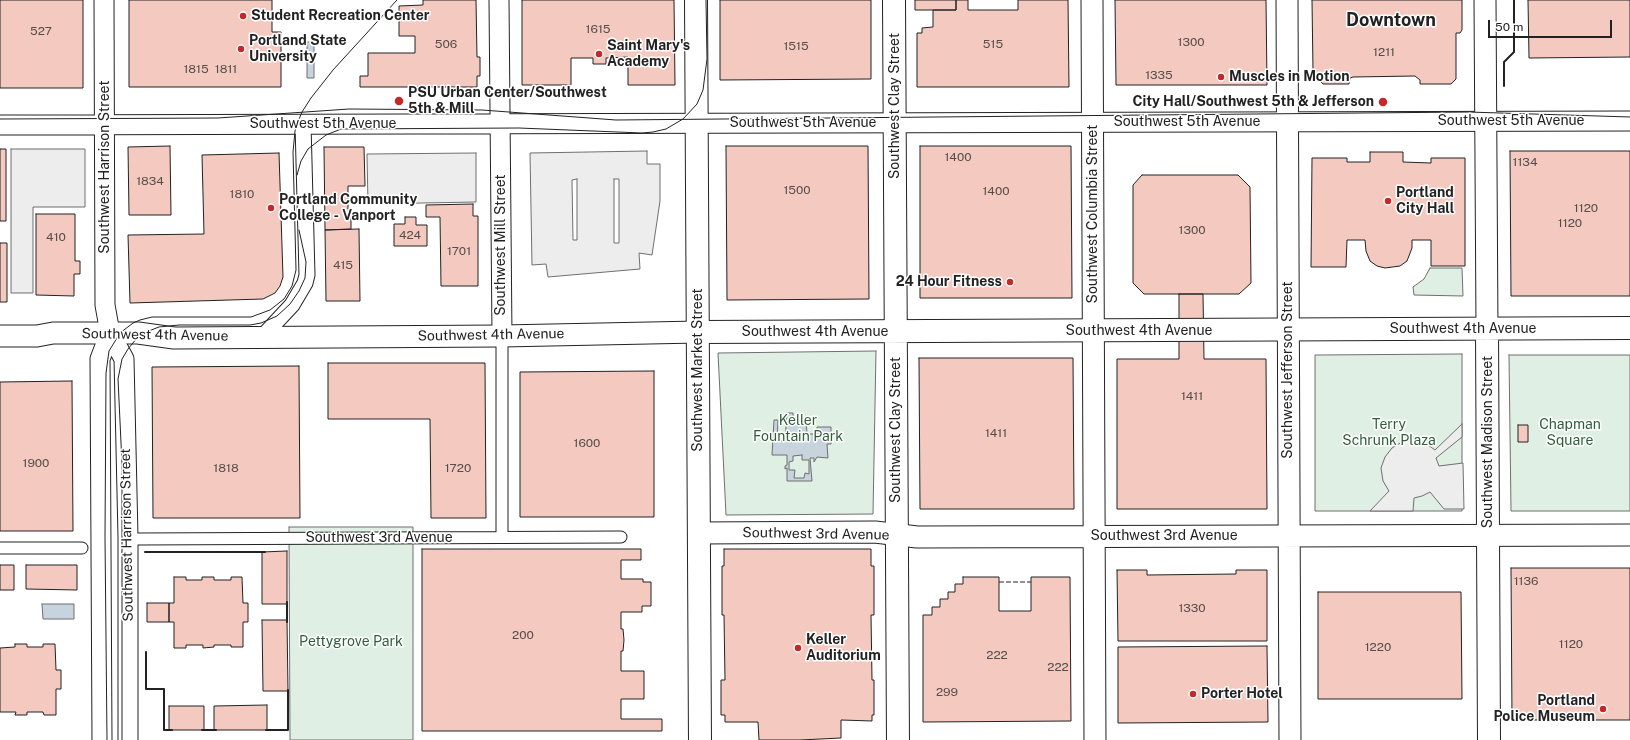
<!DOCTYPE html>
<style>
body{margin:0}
#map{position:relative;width:1630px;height:740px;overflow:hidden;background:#fff;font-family:"Public Sans",sans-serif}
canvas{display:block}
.scale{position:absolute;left:1488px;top:20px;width:124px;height:18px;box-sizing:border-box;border:2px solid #222;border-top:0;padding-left:5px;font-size:12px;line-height:14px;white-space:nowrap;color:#222;-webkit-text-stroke:3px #fff;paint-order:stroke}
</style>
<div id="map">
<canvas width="1630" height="740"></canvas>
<div class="scale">50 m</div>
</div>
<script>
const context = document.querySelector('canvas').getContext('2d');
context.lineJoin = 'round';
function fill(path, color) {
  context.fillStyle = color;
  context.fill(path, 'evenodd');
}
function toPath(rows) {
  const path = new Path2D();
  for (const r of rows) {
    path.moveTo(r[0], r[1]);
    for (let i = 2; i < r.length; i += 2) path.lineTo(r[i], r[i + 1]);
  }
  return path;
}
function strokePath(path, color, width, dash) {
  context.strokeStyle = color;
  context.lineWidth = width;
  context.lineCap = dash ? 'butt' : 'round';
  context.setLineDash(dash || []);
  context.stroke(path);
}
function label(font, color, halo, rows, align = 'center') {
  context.font = font + ' "Public Sans",sans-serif';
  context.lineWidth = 3;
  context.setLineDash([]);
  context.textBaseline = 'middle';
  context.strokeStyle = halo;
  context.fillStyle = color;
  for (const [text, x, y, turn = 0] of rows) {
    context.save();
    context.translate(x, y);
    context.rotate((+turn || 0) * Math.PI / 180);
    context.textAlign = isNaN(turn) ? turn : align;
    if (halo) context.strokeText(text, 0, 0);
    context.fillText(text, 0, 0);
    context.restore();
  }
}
const green = toPath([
 [1430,268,1462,268,1463,296,1414,295,1413,287,1424,279,1430,268],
 [876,351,873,514,726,515,718,353,876,351],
 [1462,354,1462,511,1315,511,1315,355,1462,354],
 [1509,355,1630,355,1630,511,1511,511,1509,355],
 [289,527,413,527,413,740,290,740,289,527]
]);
const parking = toPath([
 [11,149,85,149,85,207,33,207,33,293,11,293,11,149],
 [647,151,647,164,660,164,660,201,652,255,639,253,640,269,548,277,546,264,532,265,530,153,647,151],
 [577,179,577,240,573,240,572,180,577,179],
 [614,179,619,179,619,243,614,243,614,179],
 [476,153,476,202,368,204,367,154,476,153],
 [1462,424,1462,437,1436,458,1439,466,1463,463,1464,509,1444,509,1430,492,1422,496,1414,498,1413,511,1370,511,1389,491,1383,481,1381,468,1385,457,1392,448,1402,442,1413,440,1424,442,1435,450,1462,424]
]);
const water = toPath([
 [307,42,314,42,314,78,307,78,307,42],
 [787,413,793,413,793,420,806,420,807,434,817,434,817,427,831,427,831,444,827,444,828,458,817,457,814,462,814,458,810,458,812,481,787,481,787,468,785,469,785,466,787,465,787,455,772,455,774,420,778,420,777,441,785,441,787,413],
 [802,455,802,460,809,460,809,474,805,473,804,478,794,478,795,470,789,470,789,462,793,461,793,456,802,455],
 [42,604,74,604,74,619,43,619,42,604]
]);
const building = toPath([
 [0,0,83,0,83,88,0,88,0,0],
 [129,0,272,0,272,32,281,32,281,87,129,87,129,0],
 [423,0,476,0,477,57,480,57,480,76,477,76,477,87,360,87,360,76,368,76,368,53,415,53,415,36,399,36,399,6,423,5,423,0],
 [522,0,674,0,675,85,628,85,628,57,606,58,606,64,593,64,593,58,571,58,571,85,522,85,522,0],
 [720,0,871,0,871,79,720,80,720,0],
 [915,0,956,0,956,10,915,10,915,0],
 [956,0,968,0,968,10,1018,10,1018,0,1068,0,1069,87,917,87,917,33,922,33,922,28,933,27,933,10,956,10,956,0],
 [1115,0,1266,0,1267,85,1116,85,1115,0],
 [1312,0,1462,0,1462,30,1460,33,1456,33,1456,79,1451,84,1420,84,1420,80,1415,76,1353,77,1350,78,1349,84,1323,84,1317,78,1313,71,1312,0],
 [1528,0,1630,0,1630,57,1529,58,1528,0],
 [170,146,171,215,129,215,128,147,170,146],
 [726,146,868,146,869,299,727,300,726,146],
 [920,146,1071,146,1072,298,920,298,920,146],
 [324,147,364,147,365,186,348,186,348,209,351,209,351,229,325,230,324,147],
 [0,149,6,149,6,221,0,221,0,149],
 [1510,151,1630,151,1630,296,1511,296,1510,151],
 [1370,152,1403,152,1403,162,1431,163,1431,158,1465,158,1465,266,1431,266,1431,240,1412,240,1412,248,1407,261,1400,266,1385,268,1377,266,1370,261,1366,251,1365,240,1347,240,1346,267,1311,267,1312,158,1347,158,1347,162,1370,162,1370,152],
 [279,153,283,277,280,286,275,293,263,299,130,303,128,235,204,234,202,155,279,153],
 [1142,175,1238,175,1250,187,1251,283,1239,294,1144,294,1133,283,1133,185,1142,175],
 [473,204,473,216,478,216,478,286,441,286,440,217,426,217,426,205,473,204],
 [36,214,75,214,75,261,80,261,80,274,74,274,74,296,36,295,36,214],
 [405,217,416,217,416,225,427,225,427,246,394,246,394,224,405,224,405,217],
 [359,229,360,301,326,301,325,230,359,229],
 [0,243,7,243,7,302,0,302,0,243],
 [1179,294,1203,294,1204,359,1266,359,1267,509,1117,509,1117,359,1179,359,1179,294],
 [919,358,1073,358,1074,509,920,509,919,358],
 [328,363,485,363,486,518,431,518,430,419,328,419,328,363],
 [299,366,300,518,153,518,152,367,299,366],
 [654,371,654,517,520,517,520,372,654,371],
 [72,381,73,531,0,531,0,382,72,381],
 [1518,425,1528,425,1528,442,1518,442,1518,425],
 [422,549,641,549,641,560,621,560,621,579,643,579,643,582,651,582,651,606,642,606,642,612,621,612,621,629,623,629,624,640,623,651,621,651,621,671,644,671,644,699,621,699,621,719,662,719,662,731,422,731,422,549],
 [724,549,871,549,871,566,874,566,874,615,871,615,872,680,874,680,874,715,872,715,872,721,841,720,841,738,800,740,759,740,758,722,725,722,725,715,721,715,721,680,725,680,724,615,722,615,722,566,724,566,724,549],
 [287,551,287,604,262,604,262,552,287,551],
 [0,565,14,565,14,590,0,590,0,565],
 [26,565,77,565,77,590,26,589,26,565],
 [1511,568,1630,568,1630,720,1512,720,1511,568],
 [1117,570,1147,570,1147,575,1236,574,1236,570,1267,570,1267,641,1118,641,1117,570],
 [174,577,186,577,186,580,202,580,202,577,214,577,214,580,231,580,231,577,242,577,243,603,248,603,248,622,243,622,243,647,231,647,231,645,214,645,214,647,203,648,203,645,186,645,186,648,174,648,174,622,169,622,169,603,174,603,174,577],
 [963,577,999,577,999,611,1031,611,1031,577,1070,577,1071,721,923,722,923,615,932,615,932,607,940,607,940,599,948,599,948,592,955,592,955,584,963,584,963,577],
 [1318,592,1461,592,1462,699,1318,699,1318,592],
 [147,603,169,603,169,622,147,622,147,603],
 [262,620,287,620,288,691,263,691,262,620],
 [15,644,27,644,27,647,43,647,43,644,55,644,56,670,61,670,61,689,56,689,56,715,44,715,43,712,27,712,27,715,15,715,16,712,0,712,0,648,15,647,15,644],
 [1267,646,1268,722,1118,723,1118,647,1267,646],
 [267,705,267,730,214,730,214,706,267,705],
 [169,706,204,706,204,730,169,730,169,706]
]);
const pedestrian = toPath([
 [502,336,502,537],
 [137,539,621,537],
 [0,548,82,548]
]);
const minor = toPath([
 [263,336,292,305,305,283,307,275,303,124]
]);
const tertiary = toPath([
 [104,0,105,305,110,333,124,359,128,537,128,740],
 [499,0,502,336],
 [0,125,1630,121],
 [102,740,100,359,110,333]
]);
const secondary = toPath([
 [1092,0,1095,740],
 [1287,0,1290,740],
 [1485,0,1487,329],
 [0,336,37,336,53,333,138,333,174,338,502,336,698,332],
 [699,533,875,532,917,537,1630,535]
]);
const primary = toPath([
 [696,0,700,740],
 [894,0,898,740],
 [1487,329,1489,740],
 [698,332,1630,328]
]);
const tram = toPath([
 [0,119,218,118,349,109,482,110,616,120,1468,112,1630,117],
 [297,175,301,161,308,149,326,135,341,129,519,128,642,133,653,132,666,129,683,119,697,104,703,90,707,59,706,0],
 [107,740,105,537,106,373,109,351,120,333,133,323,140,320,152,317,251,317,270,310,284,299,292,286,296,270,293,152,295,131,297,124,302,112,311,98,333,70,397,0],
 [122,740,122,464,118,379,122,359,128,349,137,338,146,332,159,327,179,325,250,325,261,323,277,316,290,304,299,291,305,278,306,262,299,230]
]);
const fence = toPath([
 [999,582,1031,582]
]);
const wall = toPath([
 [1504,86,1504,62,1514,52,1514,0],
 [145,552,265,552],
 [287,622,287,602],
 [146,652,146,689,164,689,164,730,172,730],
 [202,730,216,730],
 [266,730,288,730,288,690]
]);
const markers = [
 [243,16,4,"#c62828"],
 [241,49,4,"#c62828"],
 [599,54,4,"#c62828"],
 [1221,77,4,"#c62828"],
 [399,101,5,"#c62828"],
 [1383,102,5,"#c62828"],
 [1388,201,4,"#c62828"],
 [271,208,4,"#c62828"],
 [1010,282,4,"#c62828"],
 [798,648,4,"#c62828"],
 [1193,694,4,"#c62828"],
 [1603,709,4,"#c62828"]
];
const numberNames = [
 ["1615",598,29],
 ["527",41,31],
 ["1300",1191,42],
 ["506",446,44],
 ["515",993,44],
 ["1515",796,46],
 ["1211",1384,52],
 ["1815",196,69],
 ["1811",226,69],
 ["1335",1159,75],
 ["1400",958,157],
 ["1134",1525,162],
 ["1834",150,181],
 ["1500",797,190],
 ["1400",996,191],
 ["1810",242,194],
 ["1120",1586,208],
 ["1120",1570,223],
 ["1300",1192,230],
 ["424",410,235],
 ["410",56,237],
 ["1701",459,251],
 ["415",343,265],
 ["1411",1192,396],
 ["1411",996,433],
 ["1600",587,443],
 ["1900",36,463],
 ["1818",226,468],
 ["1720",458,468],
 ["1136",1526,581],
 ["1330",1192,608],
 ["200",523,635],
 ["1120",1571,644],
 ["1220",1378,647],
 ["222",997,655],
 ["222",1058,667],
 ["299",947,692]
];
const poiNames = [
 ["Student Recreation Center",251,16],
 ["Portland State",249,41],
 ["University",249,57],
 ["Saint Mary's",607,46],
 ["Academy",607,62],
 ["Muscles in Motion",1229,77],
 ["PSU Urban Center/Southwest",408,93],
 ["5th & Mill",408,109],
 ["City Hall/Southwest 5th & Jefferson",1374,102,"right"],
 ["Portland",1396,193],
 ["City Hall",1396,209],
 ["Portland Community",279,200],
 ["College - Vanport",279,216],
 ["24 Hour Fitness",1002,282,"right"],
 ["Keller",806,640],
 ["Auditorium",806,656],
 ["Porter Hotel",1201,694],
 ["Portland",1595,701,"right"],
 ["Police Museum",1595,717,"right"]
];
const streetNames = [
 ["Southwest Clay Street",895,106,-90],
 ["Southwest 5th Avenue",1511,121],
 ["Southwest 5th Avenue",1187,122],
 ["Southwest 5th Avenue",803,123],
 ["Southwest 5th Avenue",323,124],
 ["Southwest Harrison Street",105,167,-90],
 ["Southwest Columbia Street",1093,214,-90],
 ["Southwest Mill Street",501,245,-90],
 ["Southwest 4th Avenue",1463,329],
 ["Southwest 4th Avenue",1139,331],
 ["Southwest 4th Avenue",815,332],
 ["Southwest 4th Avenue",155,335,1],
 ["Southwest 4th Avenue",491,335,-1],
 ["Southwest Market Street",698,370,-90],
 ["Southwest Jefferson Street",1288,370,-90],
 ["Southwest Clay Street",896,430,-90],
 ["Southwest Madison Street",1488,442,-90],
 ["Southwest 3rd Avenue",816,534,1],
 ["Southwest Harrison Street",127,535,-91],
 ["Southwest 3rd Avenue",1164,536],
 ["Southwest 3rd Avenue",379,538]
];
const parkNames = [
 ["Keller",798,421],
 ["Fountain Park",798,437],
 ["Terry",1389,425],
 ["Schrunk Plaza",1389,441],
 ["Chapman",1570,425],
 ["Square",1570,441],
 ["Pettygrove Park",351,642]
];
const districtNames = [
 ["Downtown",1391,20]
];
fill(green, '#e0efe3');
strokePath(green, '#6f6f6f', 1);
fill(parking, '#ededed');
strokePath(parking, '#6f6f6f', 1);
fill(water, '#c7d3dd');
strokePath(water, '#6f6f6f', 1);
fill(building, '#f3c9c0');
strokePath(building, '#222', 1);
strokePath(pedestrian, '#222', 13);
strokePath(minor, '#222', 17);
strokePath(tertiary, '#222', 21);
strokePath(secondary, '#222', 23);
strokePath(primary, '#222', 24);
strokePath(pedestrian, '#fff', 11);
strokePath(minor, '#fff', 15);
strokePath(tertiary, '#fff', 19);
strokePath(secondary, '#fff', 21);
strokePath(primary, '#fff', 22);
strokePath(tram, '#222', 1);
strokePath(fence, '#222', 1, [5, 2]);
strokePath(wall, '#222', 2);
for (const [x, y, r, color] of markers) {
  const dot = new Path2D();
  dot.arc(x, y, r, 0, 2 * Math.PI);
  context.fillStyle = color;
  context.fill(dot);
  strokePath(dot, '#fff', 1.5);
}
label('12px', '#564c4a', null, numberNames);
label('bold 14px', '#222', '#fff', poiNames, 'left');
label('14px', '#222', '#fff', streetNames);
label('14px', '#2f5e38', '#fff', parkNames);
label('bold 18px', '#222', '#fff', districtNames);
</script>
